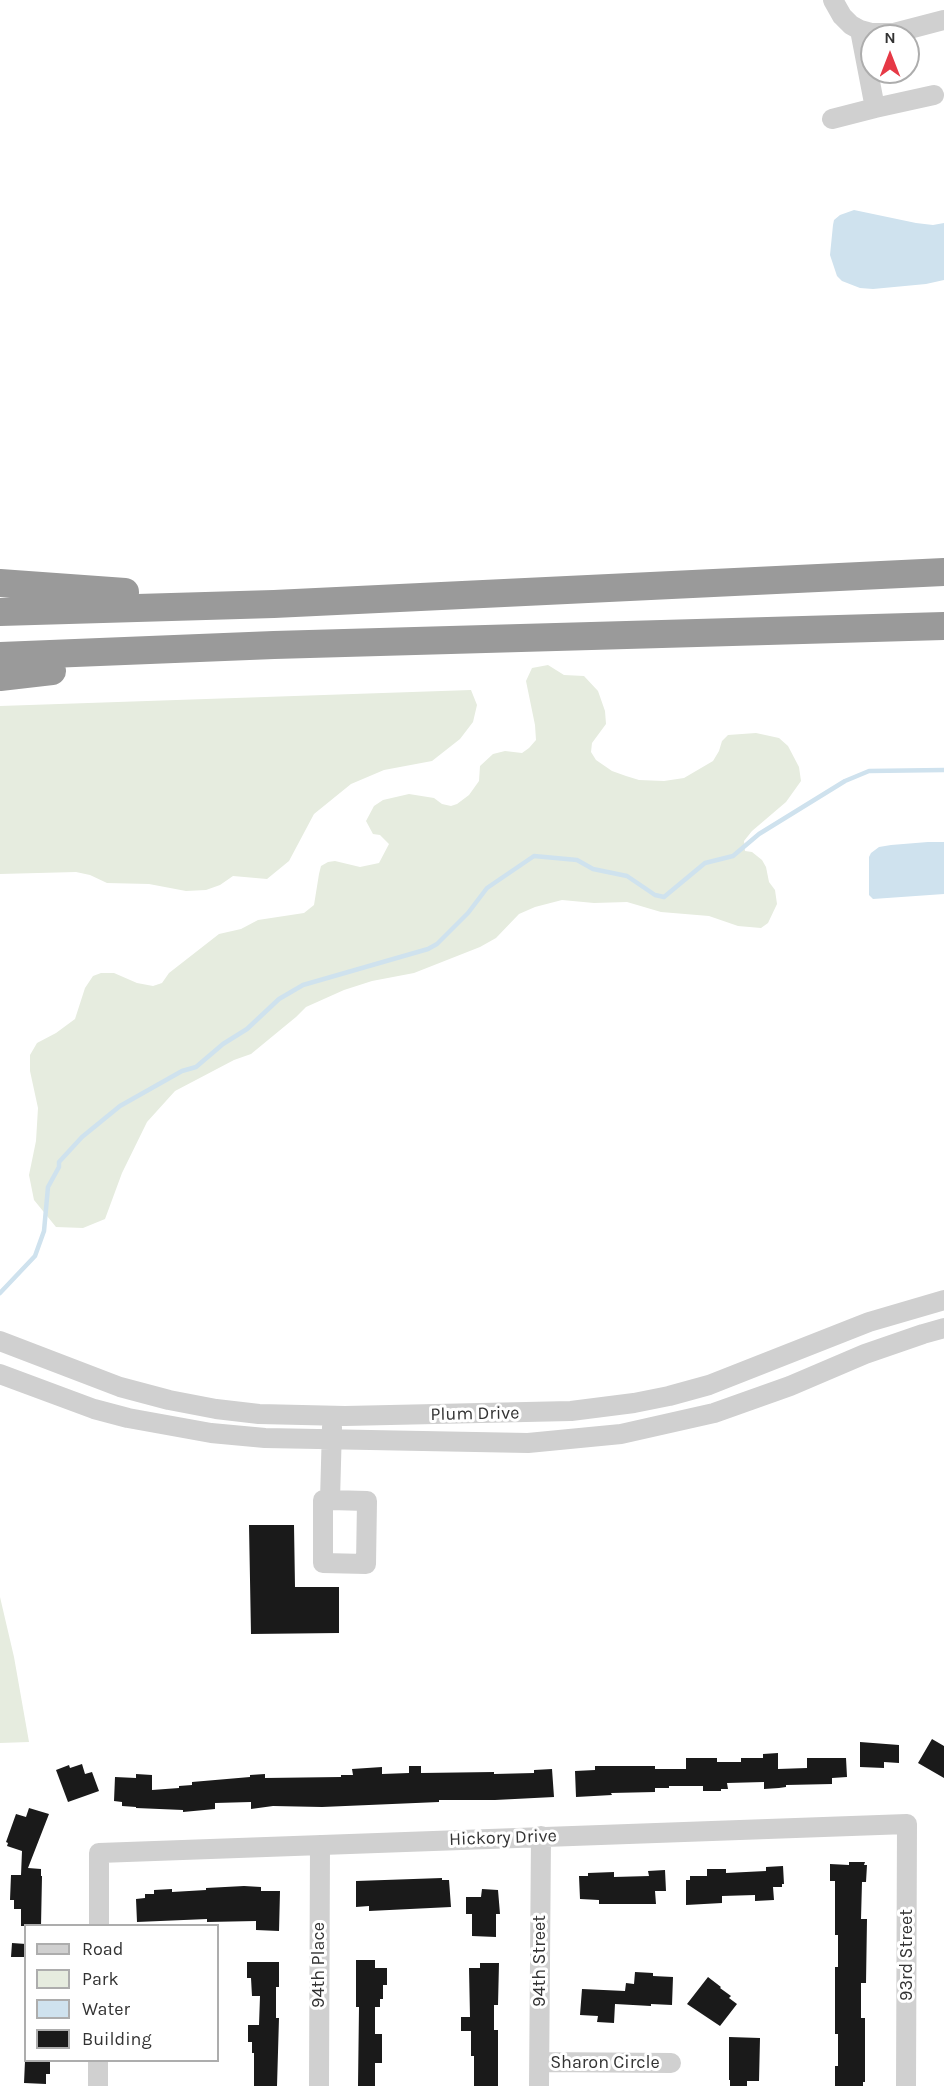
<!DOCTYPE html>
<style>
body{margin:0}
#map{position:relative;width:944px;height:2086px;overflow:hidden;background:#fff;font-family:Karla,sans-serif}
canvas{display:block}
.legend{position:absolute;left:24px;top:1924px;width:195px;height:138px;box-sizing:border-box;background:#fff;border:2px solid #adadad;margin:0;padding:8px 10px;list-style:none;font-size:18px;color:#333}
.legend li{display:flex;align-items:center;gap:12px;height:30px}
.legend b{width:30px;border:2px solid #adadad}
.north{position:absolute;left:860px;top:24px;width:60px;height:60px;box-sizing:border-box;background:#fff;border:2px solid #adadad;border-radius:50%;rotate:0deg;font-size:16px;font-weight:700;line-height:24px;text-align:center;color:#333}
.north::after{content:'';display:block;margin:auto;width:21px;height:27px;background:#e63946;clip-path:polygon(50% 0,100% 100%,50% 72%,0 100%)}
</style>
<div id="map">
<canvas width="944" height="2086"></canvas>
<ul class="legend">
<li><b style="height:8px;background:#d0d0d0"></b>Road</li>
<li><b style="height:16px;background:#e6ecdf"></b>Park</li>
<li><b style="height:16px;background:#cfe2ee"></b>Water</li>
<li><b style="height:16px;background:#1a1a1a"></b>Building</li>
</ul>
<div class="north">N</div>
</div>
<script>
const context = document.querySelector('canvas').getContext('2d');
context.lineJoin = 'round';
function fill(path, color) {
  context.fillStyle = color;
  context.fill(path, 'evenodd');
}
function toPath(rows) {
  const path = new Path2D();
  for (const r of rows) {
    path.moveTo(r[0], r[1]);
    for (let i = 2; i < r.length; i += 2) path.lineTo(r[i], r[i + 1]);
  }
  return path;
}
function strokePath(path, color, width, dash) {
  context.strokeStyle = color;
  context.lineWidth = width;
  context.lineCap = dash ? 'butt' : 'round';
  context.setLineDash(dash || []);
  context.stroke(path);
}
function label(font, color, halo, rows, align = 'center') {
  context.font = font + ' Karla,sans-serif';
  context.lineWidth = 6;
  context.setLineDash([]);
  context.textBaseline = 'middle';
  context.strokeStyle = halo;
  context.fillStyle = color;
  for (const [text, x, y, turn = 0] of rows) {
    context.save();
    context.translate(x, y);
    context.rotate((+turn || 0) * Math.PI / 180);
    context.textAlign = isNaN(turn) ? turn : align;
    if (halo) context.strokeText(text, 0, 0);
    context.fillText(text, 0, 0);
    context.restore();
  }
}
const green = toPath([
 [548,665,564,675,584,676,598,691,605,711,606,724,592,743,591,752,596,760,612,771,626,776,639,780,664,781,684,778,713,761,719,751,722,741,728,735,756,733,779,738,788,746,799,767,801,781,786,802,752,831,744,841,745,851,752,852,762,860,766,867,769,882,775,890,777,904,768,923,761,928,738,926,709,916,661,912,627,902,594,903,562,900,535,907,519,914,496,938,480,947,414,973,372,981,344,990,306,1007,296,1017,251,1054,234,1060,175,1091,147,1122,122,1173,105,1219,83,1228,56,1227,34,1200,29,1175,36,1141,38,1108,30,1071,30,1055,37,1043,56,1033,75,1019,85,988,93,976,101,973,114,973,137,983,153,986,162,983,169,973,219,934,241,929,258,920,304,913,314,905,319,874,321,866,328,862,335,861,360,867,379,863,389,844,380,835,373,834,366,821,374,806,383,800,409,794,434,798,442,804,451,806,457,804,469,795,479,781,480,766,493,754,505,751,522,753,529,748,536,740,535,725,526,681,532,668],
 [471,690,477,705,473,722,460,739,432,761,384,770,351,784,314,814,289,861,267,879,233,876,220,885,206,890,186,891,149,884,107,883,90,875,76,872,0,874,0,706],
 [0,1597,14,1657,29,1742,0,1743]
]);
const water = toPath([
 [854,210,916,223,933,225,944,223,944,280,926,284,873,289,860,288,842,281,837,276,830,255,833,225,834,220,840,215],
 [928,842,944,842,944,894,873,899,869,895,869,857,871,853,879,847,891,845]
]);
const stream = toPath([
 [0,1293,35,1256,44,1231,48,1187,59,1167,59,1162,82,1137,120,1106,182,1071,196,1067,223,1044,247,1029,279,999,303,985,428,949,437,944,468,913,487,888,534,856,577,860,593,869,627,876,655,895,664,897,705,863,733,856,759,834,845,781,869,771,944,770]
]);
const building = toPath([
 [249,1525,294,1525,295,1587,339,1587,339,1633,251,1634],
 [932,1739,944,1746,944,1778,918,1763],
 [860,1742,899,1745,899,1763,884,1762,884,1768,860,1767],
 [778,1753,778,1769,807,1768,807,1758,846,1758,847,1777,832,1778,832,1784,786,1785,786,1787,779,1788,764,1789,764,1782,727,1783,728,1789,721,1789,721,1791,703,1791,703,1786,669,1786,669,1788,655,1788,655,1792,611,1793,612,1795,576,1797,575,1771,595,1770,595,1766,655,1766,655,1769,686,1769,686,1758,717,1758,717,1762,741,1762,741,1758,763,1758,763,1754],
 [82,1764,85,1774,92,1772,99,1791,68,1802,56,1770,69,1765,70,1768],
 [409,1766,421,1766,421,1773,494,1772,494,1774,534,1773,534,1770,552,1769,554,1797,495,1800,439,1800,439,1802,322,1807,273,1806,251,1809,251,1802,215,1803,215,1809,183,1812,183,1810,136,1808,136,1807,122,1806,122,1802,114,1801,115,1777,136,1778,136,1774,152,1775,152,1790,179,1788,179,1786,192,1785,192,1782,250,1777,250,1775,265,1774,265,1778,341,1777,341,1775,353,1775,352,1769,382,1767,382,1774,409,1773],
 [29,1808,49,1814,28,1868,41,1869,41,1876,42,1876,41,1926,21,1926,21,1909,14,1909,14,1900,10,1900,11,1875,21,1875,22,1851,7,1846,8,1843,6,1842,16,1814,26,1817],
 [849,1862,865,1862,864,1865,867,1865,866,1882,862,1882,861,1919,867,1919,866,1983,861,1983,861,2018,865,2018,865,2082,863,2082,863,2086,835,2086,835,2066,838,2066,838,2034,835,2034,835,1967,838,1967,838,1935,835,1935,835,1881,830,1881,830,1864,849,1865],
 [783,1866,784,1884,782,1884,782,1887,773,1887,774,1900,755,1901,755,1895,722,1896,722,1903,686,1905,686,1880,690,1880,690,1876,707,1876,707,1869,726,1869,726,1873,766,1871,766,1867],
 [665,1870,666,1891,655,1891,656,1904,599,1904,599,1900,580,1899,579,1876,588,1876,588,1873,614,1872,614,1877,649,1876,648,1871],
 [442,1878,442,1880,449,1880,451,1907,369,1911,369,1906,356,1907,356,1881],
 [244,1886,261,1887,261,1891,280,1891,279,1931,256,1930,256,1921,207,1922,207,1919,137,1922,136,1899,145,1898,145,1894,154,1894,154,1890,172,1889,172,1892,206,1890,206,1888],
 [482,1889,498,1890,500,1914,496,1914,496,1937,472,1936,472,1914,466,1914,466,1897,481,1897],
 [12,1943,26,1944,26,1957,11,1957],
 [356,1960,375,1960,375,1968,387,1968,387,1985,383,1985,383,1999,380,1999,380,2007,375,2007,375,2034,382,2034,382,2063,375,2063,375,2086,358,2086,359,2007,356,2007],
 [247,1962,279,1962,279,1987,276,1987,276,2018,279,2018,277,2086,254,2086,254,2053,252,2053,252,2042,248,2042,248,2025,259,2025,260,1996,252,1996,251,1978,247,1978],
 [480,1963,499,1963,498,2005,494,2005,494,2030,498,2030,498,2086,474,2086,474,2056,471,2056,471,2031,461,2031,461,2017,470,2017,469,1968,480,1968],
 [635,1972,653,1973,653,1976,673,1977,672,2005,651,2004,651,2006,615,2004,614,2023,597,2022,598,2016,580,2015,582,1989,625,1991,626,1983,634,1984],
 [708,1977,721,1987,720,1988,731,1996,729,1998,737,2004,720,2026,687,2004],
 [729,2037,760,2038,759,2081,747,2081,747,2086,730,2086,730,2080,729,2080],
 [25,2061,50,2061,50,2074,46,2074,46,2084,24,2083]
]);
const minor = toPath([
 [833,0,842,16,851,25,860,30,871,33,894,33,944,20],
 [860,30,875,108,934,95],
 [832,119,875,108],
 [0,1341,120,1387,169,1400,216,1409,259,1414,345,1416,571,1411,634,1403,669,1396,709,1385,869,1322,944,1300],
 [0,1374,94,1409,128,1418,211,1433,265,1438,528,1443,621,1434,714,1413,790,1386,865,1354,923,1334,944,1328],
 [330,1500,367,1501,366,1564,323,1563,323,1500,330,1500,332,1427],
 [99,1926,99,1853,907,1824,906,2086],
 [540,2062,671,2063],
 [98,2086,98,2060],
 [319,2086,320,1845],
 [539,2086,541,1836]
]);
const highway = toPath([
 [0,583,125,592],
 [0,612,274,604,944,572],
 [0,656,274,645,944,626],
 [0,677,52,671]
]);
const streetNames = [
 ["Plum Drive",475,1414,-1],
 ["Hickory Drive",503,1838,-2],
 ["93rd Street",907,1955,-90],
 ["94th Street",540,1961,-90],
 ["94th Place",319,1965,-90],
 ["Sharon Circle",605,2063]
];
fill(green, '#e6ecdf');
fill(water, '#cfe2ee');
strokePath(stream, '#cfe2ee', 4.5);
fill(building, '#1a1a1a');
strokePath(minor, '#d0d0d0', 20);
strokePath(highway, '#9a9a9a', 28);
label('18px', '#333', '#fff', streetNames);
</script>
